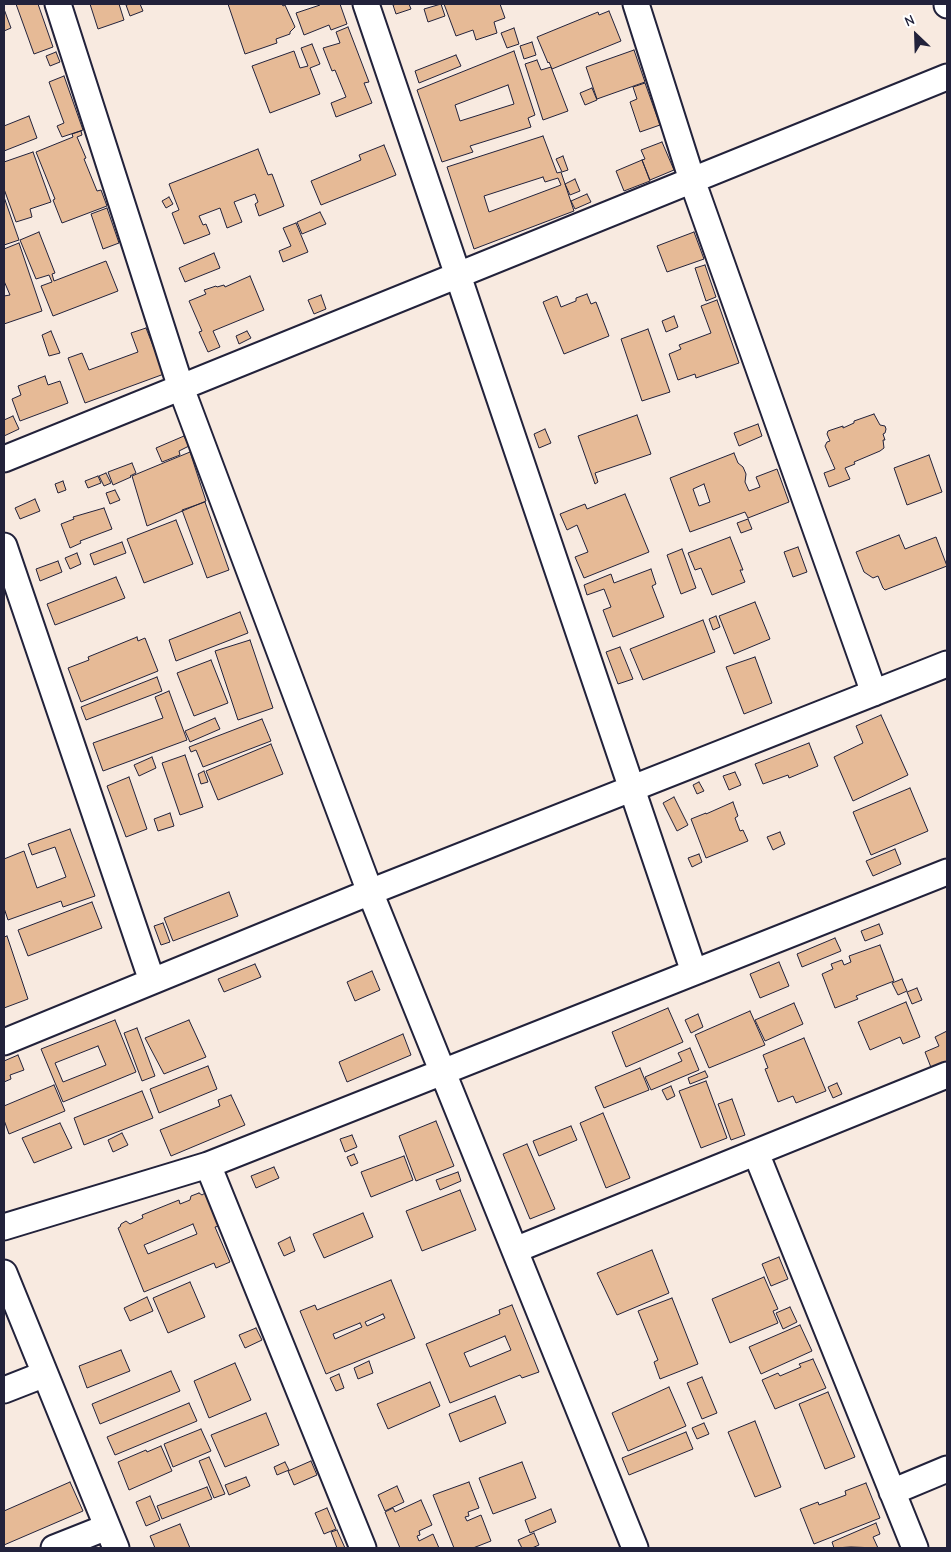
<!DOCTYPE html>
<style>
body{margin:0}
#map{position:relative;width:951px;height:1552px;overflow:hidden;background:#f8eae0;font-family:"Comic Neue",sans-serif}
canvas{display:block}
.frame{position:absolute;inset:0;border:5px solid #22223b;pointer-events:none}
.north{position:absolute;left:891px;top:10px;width:50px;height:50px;-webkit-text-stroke:4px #fff;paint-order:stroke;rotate:336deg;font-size:14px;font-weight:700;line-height:20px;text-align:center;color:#22223b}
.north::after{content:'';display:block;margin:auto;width:18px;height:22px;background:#22223b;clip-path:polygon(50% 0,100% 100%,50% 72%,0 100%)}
</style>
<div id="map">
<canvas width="951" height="1552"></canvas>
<div class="frame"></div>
<div class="north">N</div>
</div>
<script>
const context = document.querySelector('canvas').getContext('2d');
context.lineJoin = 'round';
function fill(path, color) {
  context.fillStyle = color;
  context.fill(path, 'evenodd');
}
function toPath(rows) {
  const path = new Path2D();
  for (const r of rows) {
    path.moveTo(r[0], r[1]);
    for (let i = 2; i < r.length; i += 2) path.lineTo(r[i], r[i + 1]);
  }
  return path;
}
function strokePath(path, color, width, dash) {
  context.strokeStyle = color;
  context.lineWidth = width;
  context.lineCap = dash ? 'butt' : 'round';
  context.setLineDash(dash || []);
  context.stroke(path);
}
const building = toPath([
 [16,4,38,4,53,47,34,54,16,4],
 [90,4,119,4,124,20,98,29,90,4],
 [131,4,140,4,143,11,130,16,126,5,131,4],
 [228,4,282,4,283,6,285,5,295,27,290,32,290,34,276,39,277,43,245,54,228,4],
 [320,4,340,4,347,24,331,30,329,25,304,35,296,13,320,5,320,4],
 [397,4,409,4,411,9,396,14,393,5,397,4],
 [441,4,445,16,428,22,424,9,441,4],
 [444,4,500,4,505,18,494,22,497,33,476,40,473,30,456,36,444,4],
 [4,9,11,28,4,31,4,9],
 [609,11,621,41,552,69,549,62,548,63,537,37,598,12,599,15,609,11],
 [348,27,369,82,364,83,372,103,336,117,331,103,346,97,335,70,332,71,323,48,340,43,336,32,348,27],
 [514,28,519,44,507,48,501,33,514,28],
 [532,42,536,55,524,59,520,46,532,42],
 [312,44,320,64,310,68,320,94,270,113,252,66,294,51,300,68,308,66,301,48,312,44],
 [634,50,645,82,597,99,586,67,634,50],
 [514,51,535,115,528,118,531,127,470,146,473,152,442,162,417,90,514,51],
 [508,85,514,104,460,121,455,105,508,85],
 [56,52,60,62,50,66,46,56,56,52],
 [456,55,461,66,419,83,415,71,456,55],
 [537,60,541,70,551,67,568,111,543,120,525,64,537,60],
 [64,76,83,130,62,137,57,126,64,123,49,82,64,76],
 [645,83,660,125,640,132,630,102,637,99,633,87,645,83],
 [592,88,597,100,585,105,580,93,592,88],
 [29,116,37,138,4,151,4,126,29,116],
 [81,131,82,135,77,137,86,158,84,159,97,191,101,190,107,206,62,223,53,200,55,199,36,152,73,137,72,134,81,131],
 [543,136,557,173,561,172,574,211,474,249,447,167,543,136],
 [543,177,545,182,558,178,561,185,489,212,484,196,543,177],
 [662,142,674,170,650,180,642,160,645,159,641,150,662,142],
 [384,145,396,175,321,205,311,181,361,160,359,155,384,145],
 [258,149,268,175,272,174,284,206,259,216,255,204,258,202,255,194,234,202,242,222,227,228,220,208,199,216,203,225,206,224,210,234,184,244,172,213,179,210,169,184,258,149],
 [33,152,51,202,30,209,32,217,16,222,4,189,4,162,33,152],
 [563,156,568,170,562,172,556,159,563,156],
 [642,160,650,181,624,191,616,171,642,160],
 [575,179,580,191,570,195,565,184,575,179],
 [587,194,591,202,575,209,571,201,587,194],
 [4,197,19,240,4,245,4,197],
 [169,197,173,204,166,208,162,201,169,197],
 [107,208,119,243,103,249,91,214,107,208],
 [320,212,326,224,302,234,297,222,320,212],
 [296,223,308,252,283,262,279,251,291,246,283,228,296,223],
 [39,232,55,273,52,274,54,281,106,261,118,291,53,316,41,286,52,282,49,275,36,279,20,240,39,232],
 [694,232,704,259,667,272,657,246,694,232],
 [19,243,42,311,4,324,4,296,10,295,4,281,4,249,19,243],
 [214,253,220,268,185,282,179,268,214,253],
 [705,265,716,297,706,301,695,268,705,265],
 [250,276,264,310,213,331,220,347,208,352,199,332,202,331,189,301,206,294,204,290,216,286,217,287,224,285,225,287,250,276],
 [587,294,591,304,596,302,609,336,564,354,543,302,557,296,561,307,576,301,576,298,587,294],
 [321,295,326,309,314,314,308,300,321,295],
 [717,300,739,363,696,378,695,374,678,380,669,354,681,349,679,345,711,333,701,306,717,300],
 [674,316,678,327,666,332,662,321,674,316],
 [146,328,164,374,85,403,68,358,82,353,89,370,138,352,131,333,146,328],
 [648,329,670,392,642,401,621,339,648,329],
 [51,331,60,353,49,356,42,335,51,331],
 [247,331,251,338,239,344,236,336,247,331],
 [45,376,48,385,60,381,68,403,20,421,12,399,21,395,18,386,45,376],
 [874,414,880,425,885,426,886,429,885,433,883,434,885,440,883,440,884,448,880,451,854,462,855,464,845,468,850,479,829,487,824,473,835,469,825,446,827,442,830,441,827,434,828,431,843,426,843,428,854,423,854,421,874,414],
 [637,415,651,454,595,473,598,482,595,484,578,436,637,415],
 [13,416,19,429,4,436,4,420,13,416],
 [758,424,762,436,739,446,734,433,758,424],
 [545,429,551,443,539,448,534,434,545,429],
 [184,436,189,446,179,451,180,455,162,462,156,448,184,436],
 [190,452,206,501,147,526,132,476,190,452],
 [734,453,738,463,743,467,746,474,745,482,749,491,760,487,756,477,777,469,789,502,748,518,745,512,690,532,670,478,734,453],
 [704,484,710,502,699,506,693,489,704,484],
 [929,455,942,492,907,505,894,468,929,455],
 [132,463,136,473,130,476,131,477,113,485,108,472,132,463],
 [106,473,111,483,104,486,99,476,106,473],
 [98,476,101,483,88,488,85,481,98,476],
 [63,481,66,490,58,493,55,484,63,481],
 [115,490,120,500,110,504,106,493,115,490],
 [625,494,649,552,584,578,575,557,588,552,577,525,567,530,560,514,585,504,587,509,625,494],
 [35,499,40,511,20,519,15,508,35,499],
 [205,502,229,570,207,578,182,510,205,502],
 [104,508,112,529,80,541,81,543,70,548,61,524,74,519,73,517,104,508],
 [748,519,752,529,741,533,737,523,748,519],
 [176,520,193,564,144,583,127,539,176,520],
 [899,535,905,549,936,537,947,566,885,590,883,588,878,576,873,578,864,572,856,552,899,535],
 [730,537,743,570,740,570,745,582,712,595,701,568,695,570,688,553,730,537],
 [122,542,126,553,94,565,90,554,122,542],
 [798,547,807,572,793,577,784,552,798,547],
 [682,549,696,588,681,594,667,555,682,549],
 [77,553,81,564,70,569,65,558,77,553],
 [58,561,62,572,40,581,36,569,58,561],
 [651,569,656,584,652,586,664,617,613,637,603,610,611,607,604,589,587,595,584,585,611,574,614,583,651,569],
 [116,577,125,598,55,625,47,604,116,577],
 [755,602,770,639,734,654,719,616,755,602],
 [240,612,248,633,176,661,169,640,240,612],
 [716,616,720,627,713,630,709,619,716,616],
 [703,620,715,652,643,680,630,649,703,620],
 [137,637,138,641,145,638,158,671,81,702,68,668,89,660,88,657,137,637],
 [250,640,273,708,238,720,215,651,250,640],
 [620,647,633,679,618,684,606,652,620,647],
 [755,657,772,703,744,714,726,667,755,657],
 [211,660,228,703,194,716,177,673,211,660],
 [157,677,162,691,86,720,81,707,157,677],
 [169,691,187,740,103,771,93,743,163,718,155,697,169,691],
 [881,715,908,775,853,801,834,757,863,743,856,726,881,715],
 [215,718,220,729,190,742,185,731,215,718],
 [262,719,271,741,203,767,196,750,191,752,189,747,262,719],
 [809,743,818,766,789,778,788,775,763,784,755,764,809,743],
 [271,744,283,774,218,800,206,771,271,744],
 [185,755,203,807,180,815,162,763,185,755],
 [152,757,156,768,139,776,134,765,152,757],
 [204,771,208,782,201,784,198,774,204,771],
 [735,772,741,785,729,790,723,776,735,772],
 [129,777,147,829,126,837,107,786,129,777],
 [699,782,704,791,697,794,693,785,699,782],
 [910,788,928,831,871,855,853,812,910,788],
 [674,797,688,825,677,831,663,803,674,797],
 [733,802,738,816,735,818,740,831,743,830,748,841,706,858,691,819,706,813,706,814,733,802],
 [170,813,174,826,158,831,154,819,170,813],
 [70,829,95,896,63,907,61,901,8,920,4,908,4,859,24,851,37,888,66,877,55,847,32,855,28,844,70,829],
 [780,832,785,844,773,850,767,837,780,832],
 [895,849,901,864,873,876,866,861,895,849],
 [699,854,702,862,692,867,688,858,699,854],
 [229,892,238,916,173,941,164,918,229,892],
 [92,902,102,928,28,956,18,930,92,902],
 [163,923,170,942,161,945,154,926,163,923],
 [879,924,883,934,865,941,861,931,879,924],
 [7,936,28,999,4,1008,4,937,7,936],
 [835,938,841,951,802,967,797,954,835,938],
 [880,945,894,981,856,996,858,999,835,1008,822,974,833,969,831,964,842,960,844,965,851,962,849,956,880,945],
 [779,962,789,986,760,998,750,974,779,962],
 [255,964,261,977,224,992,218,979,255,964],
 [372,971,380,990,355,1001,347,982,372,971],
 [902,979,907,991,898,995,892,983,902,979],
 [917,988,922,1000,912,1004,907,992,917,988],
 [906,1002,920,1037,903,1044,900,1037,870,1050,858,1022,906,1002],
 [794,1003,803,1024,765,1041,755,1020,794,1003],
 [668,1008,683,1042,626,1067,612,1032,668,1008],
 [750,1011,765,1045,709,1068,695,1035,750,1011],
 [698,1014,703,1027,691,1033,685,1020,698,1014],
 [115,1020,136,1072,63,1102,41,1049,115,1020],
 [98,1046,106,1065,63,1082,55,1063,98,1046],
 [189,1020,206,1057,164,1074,145,1038,189,1020],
 [137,1028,155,1076,142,1081,124,1033,137,1028],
 [947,1031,947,1064,932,1070,925,1052,939,1046,935,1037,947,1031],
 [403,1034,411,1055,347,1082,339,1062,403,1034],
 [804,1038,826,1091,796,1103,793,1096,778,1102,765,1069,768,1068,763,1055,804,1038],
 [690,1048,699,1070,651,1090,645,1077,682,1061,678,1053,690,1048],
 [18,1055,24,1070,10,1075,11,1079,4,1082,4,1061,18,1055],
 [208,1066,217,1089,159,1113,150,1089,208,1066],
 [640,1068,649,1090,604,1108,595,1087,640,1068],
 [705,1071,708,1077,690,1084,688,1078,705,1071],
 [706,1081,727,1138,701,1148,679,1091,706,1081],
 [837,1083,842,1094,833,1098,828,1087,837,1083],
 [54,1085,65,1111,9,1134,4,1120,4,1106,54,1085],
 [671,1086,675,1096,667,1100,662,1090,671,1086],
 [142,1091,153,1118,84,1145,74,1118,142,1091],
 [231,1095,245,1125,171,1156,160,1130,220,1106,218,1100,231,1095],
 [732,1099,745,1135,731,1140,718,1104,732,1099],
 [603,1113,630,1178,606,1188,580,1123,603,1113],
 [436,1121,454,1166,416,1181,399,1136,436,1121],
 [60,1123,72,1148,34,1163,22,1138,60,1123],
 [571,1126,577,1140,539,1156,533,1141,571,1126],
 [122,1133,128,1145,113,1152,108,1140,122,1133],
 [352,1135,357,1147,345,1152,340,1139,352,1135],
 [527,1144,555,1209,530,1219,503,1154,527,1144],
 [354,1154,358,1163,351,1166,347,1157,354,1154],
 [404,1156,413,1180,371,1197,361,1172,404,1156],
 [274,1167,279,1178,256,1188,251,1176,274,1167],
 [458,1172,461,1181,440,1190,436,1180,458,1172],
 [460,1190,476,1230,422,1251,406,1211,460,1190],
 [199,1193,202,1195,205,1193,219,1226,215,1227,230,1262,216,1268,214,1263,144,1292,118,1228,120,1227,121,1224,126,1221,130,1224,143,1218,142,1215,179,1200,180,1204,190,1200,191,1196,199,1193],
 [193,1224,197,1234,148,1254,144,1245,193,1224],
 [363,1213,373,1237,324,1258,313,1234,363,1213],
 [290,1237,295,1251,284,1256,278,1243,290,1237],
 [652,1250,669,1293,617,1315,597,1273,652,1250],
 [779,1257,788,1279,771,1286,762,1264,779,1257],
 [764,1277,778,1309,773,1311,778,1323,730,1343,712,1299,764,1277],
 [391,1280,415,1338,326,1374,300,1311,315,1305,317,1310,391,1280],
 [383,1314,385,1318,367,1326,365,1322,383,1314],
 [360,1323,362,1327,335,1339,333,1334,360,1323],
 [190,1282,205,1317,168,1333,153,1298,190,1282],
 [147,1297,153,1311,130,1321,124,1308,147,1297],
 [672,1298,698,1364,660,1379,654,1362,658,1360,638,1311,672,1298],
 [512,1305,539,1372,522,1378,520,1375,450,1403,426,1344,500,1314,499,1310,512,1305],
 [505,1336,511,1350,470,1367,464,1353,505,1336],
 [790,1307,797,1322,783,1329,776,1313,790,1307],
 [800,1325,812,1351,761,1374,749,1347,800,1325],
 [256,1328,262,1340,245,1348,239,1335,256,1328],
 [121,1350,130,1371,87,1388,79,1366,121,1350],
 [813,1359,826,1388,775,1409,762,1380,778,1373,780,1376,801,1367,799,1364,813,1359],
 [369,1361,373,1373,358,1379,354,1368,369,1361],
 [235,1363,251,1400,209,1418,194,1381,235,1363],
 [171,1371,180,1391,100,1424,92,1404,171,1371],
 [339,1374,344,1388,336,1391,330,1378,339,1374],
 [702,1377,717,1413,702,1419,687,1383,702,1377],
 [430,1382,440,1406,388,1429,377,1404,430,1382],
 [669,1387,686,1426,628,1451,612,1413,669,1387],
 [828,1392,855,1457,825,1469,799,1404,828,1392],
 [495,1396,506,1423,460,1442,449,1414,495,1396],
 [189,1403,197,1421,115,1455,107,1437,189,1403],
 [266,1413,279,1445,225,1467,211,1435,266,1413],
 [755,1421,781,1487,755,1497,728,1432,755,1421],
 [704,1423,709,1434,697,1439,692,1428,704,1423],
 [201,1429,211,1451,173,1467,164,1444,201,1429],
 [686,1432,693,1449,629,1475,622,1458,686,1432],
 [161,1446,172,1471,129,1490,118,1462,146,1450,147,1452,161,1446],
 [209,1457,225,1494,214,1498,199,1461,209,1457],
 [311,1461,317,1475,294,1485,288,1471,311,1461],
 [285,1462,289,1470,277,1475,274,1467,285,1462],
 [522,1462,536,1498,493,1514,479,1478,522,1462],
 [246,1477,250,1486,229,1495,225,1485,246,1477],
 [70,1482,83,1511,4,1545,4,1511,70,1482],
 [469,1482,479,1508,468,1512,469,1516,465,1517,467,1521,481,1515,491,1541,473,1548,454,1548,433,1495,469,1482],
 [866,1483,880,1518,814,1544,800,1509,818,1502,819,1505,846,1495,845,1491,866,1483],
 [397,1486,404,1502,385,1511,378,1495,397,1486],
 [207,1487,212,1499,162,1519,157,1506,207,1487],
 [150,1496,160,1520,146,1526,136,1502,150,1496],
 [421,1500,432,1525,419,1531,420,1535,417,1536,419,1541,433,1534,439,1548,400,1548,385,1512,393,1508,395,1512,421,1500],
 [327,1508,336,1529,324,1534,315,1513,327,1508],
 [551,1509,556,1522,530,1533,525,1520,551,1509],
 [876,1523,880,1534,873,1537,878,1548,851,1547,834,1548,832,1542,876,1523],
 [180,1524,190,1548,155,1548,150,1536,180,1524],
 [337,1530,345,1548,337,1548,331,1532,337,1530],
 [534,1533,539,1545,532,1548,522,1548,518,1540,534,1533]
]);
const street = toPath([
 [58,4,181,388,370,892,635,1548],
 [366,4,694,972],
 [636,4,692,180,874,693],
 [947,4,947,5],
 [4,459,947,77],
 [4,546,152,981],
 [4,1042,370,892,947,664],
 [756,1153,915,1548],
 [208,1165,363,1548],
 [4,1227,208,1165,947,872],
 [515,1250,947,1075],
 [4,1273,116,1548],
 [4,1390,45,1374],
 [892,1492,947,1469],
 [54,1548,107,1527]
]);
fill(building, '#e6ba96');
strokePath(building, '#22223b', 1);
strokePath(street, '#22223b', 29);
strokePath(street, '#fff', 25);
</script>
